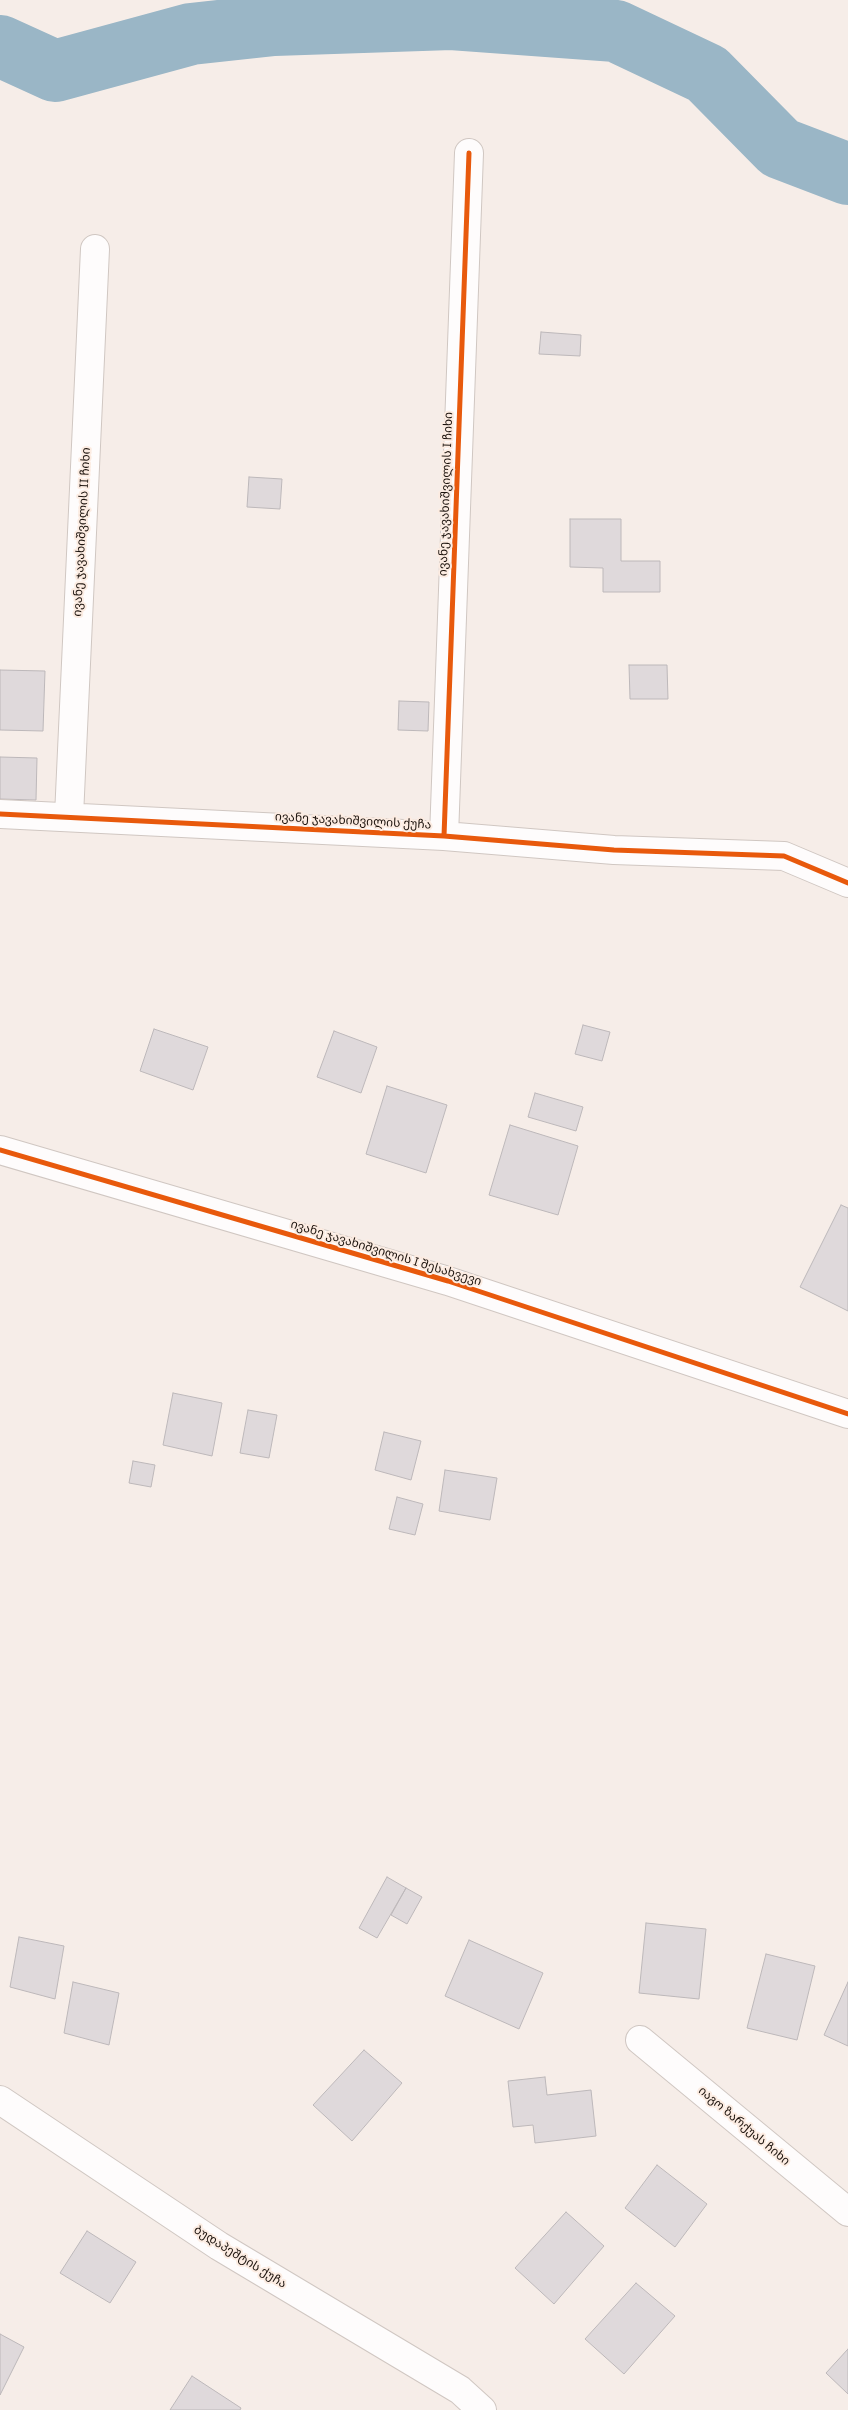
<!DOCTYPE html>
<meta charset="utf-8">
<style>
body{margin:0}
canvas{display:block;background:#f6ede8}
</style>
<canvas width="848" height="2410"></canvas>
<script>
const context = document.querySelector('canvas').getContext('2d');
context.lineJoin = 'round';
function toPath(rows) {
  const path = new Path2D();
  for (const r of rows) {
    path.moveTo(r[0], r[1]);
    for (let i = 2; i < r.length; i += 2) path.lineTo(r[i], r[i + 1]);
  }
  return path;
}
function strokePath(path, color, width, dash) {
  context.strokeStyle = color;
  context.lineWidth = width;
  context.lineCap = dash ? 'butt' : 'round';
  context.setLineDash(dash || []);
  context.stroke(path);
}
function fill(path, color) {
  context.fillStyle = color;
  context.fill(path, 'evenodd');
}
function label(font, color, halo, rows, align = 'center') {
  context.font = font + ' "IBM Plex Sans","Noto Sans Georgian",sans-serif';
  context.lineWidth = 4;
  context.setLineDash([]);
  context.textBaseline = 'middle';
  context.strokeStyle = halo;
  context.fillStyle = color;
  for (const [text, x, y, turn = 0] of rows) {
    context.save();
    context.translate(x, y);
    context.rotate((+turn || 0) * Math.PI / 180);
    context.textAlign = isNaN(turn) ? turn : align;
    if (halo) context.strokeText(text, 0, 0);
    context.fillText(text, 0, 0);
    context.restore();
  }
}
const river = toPath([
 [0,46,55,71,191,34,274,25,451,19,616,31,707,74,780,148,848,174]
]);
const building = toPath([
 [541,332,581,335,580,356,539,354,541,332],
 [249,477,282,479,280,509,247,507,249,477],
 [570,519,621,519,621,561,660,561,660,592,603,592,603,568,570,567,570,519],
 [629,665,667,665,668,699,630,699,629,665],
 [0,670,45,671,43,731,0,730,0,670],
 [399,701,429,702,428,731,398,730,399,701],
 [0,757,37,758,36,800,0,799,0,757],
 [583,1025,610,1032,602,1061,575,1054,583,1025],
 [154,1029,208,1047,193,1090,140,1071,154,1029],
 [334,1031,377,1047,361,1093,317,1077,334,1031],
 [387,1086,447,1105,426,1173,366,1154,387,1086],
 [535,1093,583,1107,576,1131,528,1117,535,1093],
 [510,1125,578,1146,558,1215,489,1195,510,1125],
 [841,1205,848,1208,848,1311,800,1287,841,1205],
 [173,1393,222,1403,212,1456,163,1445,173,1393],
 [248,1410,277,1415,269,1458,240,1453,248,1410],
 [384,1432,421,1441,411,1480,375,1470,384,1432],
 [133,1461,155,1465,151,1487,129,1483,133,1461],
 [445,1470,497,1478,490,1520,439,1511,445,1470],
 [397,1497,423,1504,415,1535,389,1529,397,1497],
 [387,1877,406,1888,377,1938,359,1928,387,1877],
 [406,1888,422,1897,407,1924,391,1915,406,1888],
 [646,1923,706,1929,699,1999,639,1993,646,1923],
 [19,1937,64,1946,55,1999,10,1987,19,1937],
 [469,1940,543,1973,519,2029,445,1996,469,1940],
 [766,1954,815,1966,797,2040,747,2028,766,1954],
 [73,1982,119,1993,109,2045,64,2033,73,1982],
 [848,1982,848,2046,824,2035,848,1982],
 [364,2050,402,2083,352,2141,313,2105,364,2050],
 [545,2077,547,2095,591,2090,596,2136,535,2143,533,2125,513,2127,508,2081,545,2077],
 [657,2165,707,2204,675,2247,625,2208,657,2165],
 [566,2212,604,2246,554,2304,515,2268,566,2212],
 [87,2231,136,2262,110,2303,60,2273,87,2231],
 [636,2283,675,2316,624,2374,585,2339,636,2283],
 [0,2334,24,2347,0,2395,0,2334],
 [848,2349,848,2394,826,2373,848,2349],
 [192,2376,241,2408,240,2410,170,2410,192,2376]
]);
const minor = toPath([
 [0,814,444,836,614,850,784,856,848,883],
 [69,816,95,249],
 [444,836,469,153],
 [0,1150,448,1281,848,1414],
 [640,2040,848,2212],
 [0,2100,219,2246,460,2390,482,2410]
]);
const cycleway = toPath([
 [0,814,444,836,614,850,784,856,848,883],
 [444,836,469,153],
 [0,1150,448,1281,848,1414]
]);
const streetNames = [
 ["ივანე ჯავახიშვილის I ჩიხი",446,494,-88],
 ["ივანე ჯავახიშვილის II ჩიხი",82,532,-87],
 ["ივანე ჯავახიშვილის ქუჩა",353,821,3],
 ["ივანე ჯავახიშვილის I შესახვევი",386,1253,17],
 ["იაგო ზარქუას ჩიხი",744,2126,40],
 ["ბუდაპეშტის ქუჩა",240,2257,32]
];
strokePath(river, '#9ab6c6', 62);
fill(building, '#dfd9db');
strokePath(building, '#bdb8ba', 1);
strokePath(minor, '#d0c7c2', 30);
strokePath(minor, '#fefcfc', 28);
strokePath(cycleway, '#e8590c', 5);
label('12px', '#1c130d', '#fcece2', streetNames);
</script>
